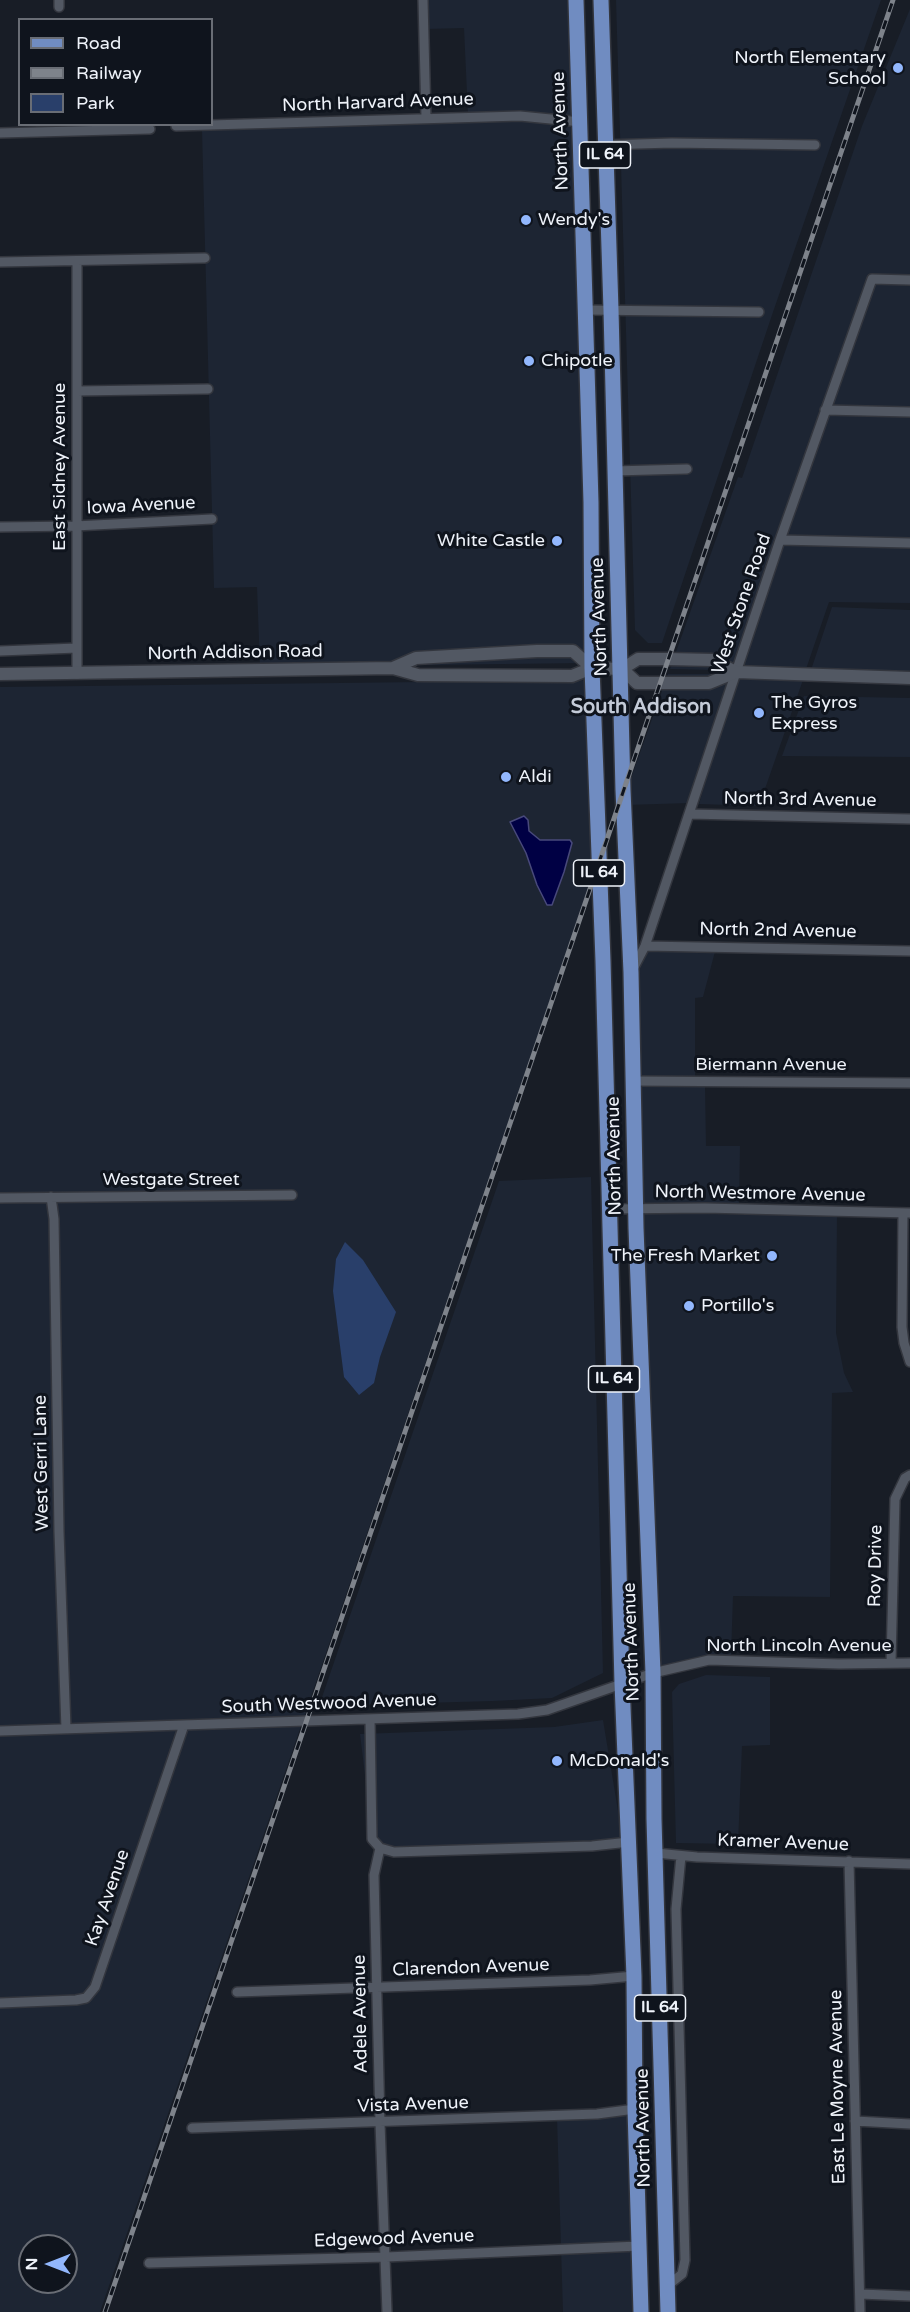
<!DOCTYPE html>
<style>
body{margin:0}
#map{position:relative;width:910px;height:2312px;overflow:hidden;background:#181d26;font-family:"Varela Round",sans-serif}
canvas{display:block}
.legend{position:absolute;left:18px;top:18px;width:195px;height:108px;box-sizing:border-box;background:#0f141d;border:2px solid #696d75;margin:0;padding:8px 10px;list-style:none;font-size:18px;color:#eff3fa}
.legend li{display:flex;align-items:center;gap:12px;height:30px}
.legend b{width:30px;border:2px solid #696d75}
.north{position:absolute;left:18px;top:2234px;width:60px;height:60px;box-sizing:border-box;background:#0f141d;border:2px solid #696d75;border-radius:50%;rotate:270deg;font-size:16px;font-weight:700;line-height:24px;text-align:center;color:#eff3fa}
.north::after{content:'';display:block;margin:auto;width:21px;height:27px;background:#92b7fd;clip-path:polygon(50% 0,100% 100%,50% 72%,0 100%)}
</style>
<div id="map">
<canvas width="910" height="2312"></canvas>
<ul class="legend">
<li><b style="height:8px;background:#708cc1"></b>Road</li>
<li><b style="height:8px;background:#7e838b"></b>Railway</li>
<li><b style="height:16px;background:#293f6a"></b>Park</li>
</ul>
<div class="north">N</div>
</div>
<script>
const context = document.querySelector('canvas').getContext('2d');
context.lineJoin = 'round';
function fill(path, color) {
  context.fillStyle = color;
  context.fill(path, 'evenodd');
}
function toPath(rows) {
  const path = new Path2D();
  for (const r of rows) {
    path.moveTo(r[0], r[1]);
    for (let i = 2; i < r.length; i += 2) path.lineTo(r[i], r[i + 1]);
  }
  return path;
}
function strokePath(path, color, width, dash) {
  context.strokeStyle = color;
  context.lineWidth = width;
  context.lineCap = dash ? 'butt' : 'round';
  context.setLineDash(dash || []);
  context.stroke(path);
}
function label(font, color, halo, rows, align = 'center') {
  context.font = font + ' "Varela Round",sans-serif';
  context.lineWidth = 6;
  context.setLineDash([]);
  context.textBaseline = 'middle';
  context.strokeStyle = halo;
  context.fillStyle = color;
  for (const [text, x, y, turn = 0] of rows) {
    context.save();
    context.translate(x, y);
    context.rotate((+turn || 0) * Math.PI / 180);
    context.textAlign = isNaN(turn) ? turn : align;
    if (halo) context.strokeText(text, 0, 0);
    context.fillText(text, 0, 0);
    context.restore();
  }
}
const built = toPath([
 [426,0,574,0,578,119,468,115,464,28,426,29],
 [616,0,881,0,772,315,662,643,648,643,635,630],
 [910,9,910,603,829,602,805,672,670,669,738,477,742,478,862,126],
 [519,120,576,126,587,663,260,667,257,587,214,588,202,130],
 [832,607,910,610,910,673,810,673],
 [668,674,733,674,690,803,626,805,626,792],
 [737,675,804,677,759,806,699,804],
 [593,680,597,863,100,2312,0,2312,0,687],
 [30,2246,66,2246,66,2282,30,2282],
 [804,696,910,698,910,757,782,756],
 [648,944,717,944,703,997,695,998,695,1084,705,1085,706,1146,740,1146,739,1206,639,1207,634,974],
 [591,1177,603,1673,552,1698,493,1701,319,1706,499,1181],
 [639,1213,837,1216,836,1333,844,1373,853,1392,832,1393,830,1597,733,1596,731,1656,656,1669],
 [706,1675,770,1677,770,1745,742,1746,738,1844,676,1843,672,1692,679,1684],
 [603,1720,624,1847,375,1857,360,1734,554,1727],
 [631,2113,636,2312,563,2312,557,2118]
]);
const green = toPath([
 [345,1242,363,1260,396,1312,380,1357,374,1383,359,1395,344,1377,333,1291,336,1259]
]);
const water = toPath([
 [524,816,528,820,529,831,540,840,570,840,572,843,564,872,552,905,547,905,537,885,526,853,510,822,524,816]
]);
const minor = toPath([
 [59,0,59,7],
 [423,0,426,118],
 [176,126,520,116,581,122],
 [0,133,150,129],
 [604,145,672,143,815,145],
 [0,262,205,258],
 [585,310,759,312],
 [77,391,208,389],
 [825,410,910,412],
 [614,471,687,469],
 [0,527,75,526,212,519],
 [780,540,910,543],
 [0,651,77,648],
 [77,674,77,261],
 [689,814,910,819],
 [645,946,910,951],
 [633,969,645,946,780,540,872,279,910,280],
 [633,1081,910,1083],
 [51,1197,54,1219,59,1532,66,1729],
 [0,1198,292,1195],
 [610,1209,705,1208,910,1213],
 [903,1213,902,1327,904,1343,910,1362],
 [891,1663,895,1499,905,1478,910,1475],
 [370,1719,372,1839,380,1848,374,1875,380,2123,387,2312],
 [0,1731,518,1714,547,1710,653,1673,709,1660,839,1664,910,1663],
 [380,1848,394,1852,592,1846,629,1842],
 [656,1853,697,1857,910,1864],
 [849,1861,860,2312],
 [237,1992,590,1980,634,1976],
 [0,2003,76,2000,86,1998,95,1987,184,1725],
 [855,2121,910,2124],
 [192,2128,597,2114,635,2109],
 [149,2263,386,2257,639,2246],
 [667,2286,682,2274,685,2260,676,1909,681,1856],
 [860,2294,910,2296]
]);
const tertiary = toPath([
 [393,668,416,658,537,651,573,651,592,668],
 [622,669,637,683,709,683,736,672],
 [0,674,393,668,418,675,572,676,592,668,622,669,638,659,668,659,712,660,736,672,910,678]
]);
const primary = toPath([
 [576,0,591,502,592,668,603,961,622,1683,634,1976,635,2109,641,2312],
 [601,0,611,310,623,790,631,972,636,1228,653,1673,654,1819,668,2312]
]);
const rail = toPath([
 [105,2312,893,0]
]);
const markers = [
 [898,68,6,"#92b7fd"],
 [526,220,6,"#92b7fd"],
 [529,361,6,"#92b7fd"],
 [557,541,6,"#92b7fd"],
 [759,713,6,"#92b7fd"],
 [506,777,6,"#92b7fd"],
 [772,1256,6,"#92b7fd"],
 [689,1306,6,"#92b7fd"],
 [557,1761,6,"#92b7fd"]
];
const shields = [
 [605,155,51],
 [599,873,51],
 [614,1379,51],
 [660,2008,51]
];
const shieldNames = [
 ["IL 64",605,155],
 ["IL 64",599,873],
 ["IL 64",614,1379],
 ["IL 64",660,2008]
];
const poiNames = [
 ["North Elementary",886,58,"right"],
 ["School",886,79,"right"],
 ["Wendy's",538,220],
 ["Chipotle",541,361],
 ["White Castle",545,541,"right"],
 ["The Gyros",771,703],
 ["Express",771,724],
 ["Aldi",518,777],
 ["The Fresh Market",760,1256,"right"],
 ["Portillo's",701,1306],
 ["McDonald's",569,1761]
];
const streetNames = [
 ["North Harvard Avenue",378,103,-2],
 ["North Avenue",561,131,-92],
 ["East Sidney Avenue",60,467,-90],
 ["Iowa Avenue",141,506,-3],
 ["West Stone Road",742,604,-71],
 ["North Avenue",600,617,-92],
 ["North Addison Road",235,653,-1],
 ["North 3rd Avenue",800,800,1],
 ["North 2nd Avenue",778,931,1],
 ["Biermann Avenue",771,1065],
 ["North Avenue",615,1156,-91],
 ["Westgate Street",171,1180],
 ["North Westmore Avenue",760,1194,1],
 ["West Gerri Lane",42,1463,-91],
 ["Roy Drive",876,1566,-89],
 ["North Avenue",632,1642,-92],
 ["North Lincoln Avenue",799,1646],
 ["South Westwood Avenue",329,1704,-2],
 ["Kramer Avenue",783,1843,2],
 ["Kay Avenue",108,1898,-71],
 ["Clarendon Avenue",471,1968,-2],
 ["Adele Avenue",361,2014,-91],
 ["East Le Moyne Avenue",838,2087,-91],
 ["Vista Avenue",413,2105,-2],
 ["North Avenue",644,2128,-91],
 ["Edgewood Avenue",394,2239,-2]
];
const neighbourhoodNames = [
 ["South Addison",641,708]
];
fill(built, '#1d2533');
fill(green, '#293f6a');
fill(water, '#004');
strokePath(water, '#48497b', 1.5);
strokePath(minor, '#33363e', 12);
strokePath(tertiary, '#33363e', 15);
strokePath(primary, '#33363e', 18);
strokePath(minor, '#525863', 9);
strokePath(tertiary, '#525863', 12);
strokePath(primary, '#708cc1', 15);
strokePath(rail, '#7e838b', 5);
strokePath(rail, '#0f141d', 3, [9]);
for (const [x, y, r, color] of markers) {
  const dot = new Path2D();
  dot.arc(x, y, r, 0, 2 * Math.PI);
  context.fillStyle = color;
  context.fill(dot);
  strokePath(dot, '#0f141d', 2);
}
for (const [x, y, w] of shields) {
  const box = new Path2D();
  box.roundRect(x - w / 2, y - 13, w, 26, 4.5);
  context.fillStyle = '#0f141d';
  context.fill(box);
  strokePath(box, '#eff3fa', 1.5);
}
label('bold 16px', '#eff3fa', null, shieldNames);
label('18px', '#eff3fa', '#0f141d', poiNames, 'left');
label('18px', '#eff3fa', '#0f141d', streetNames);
label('bold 20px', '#c4cbd8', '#0f141d', neighbourhoodNames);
</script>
